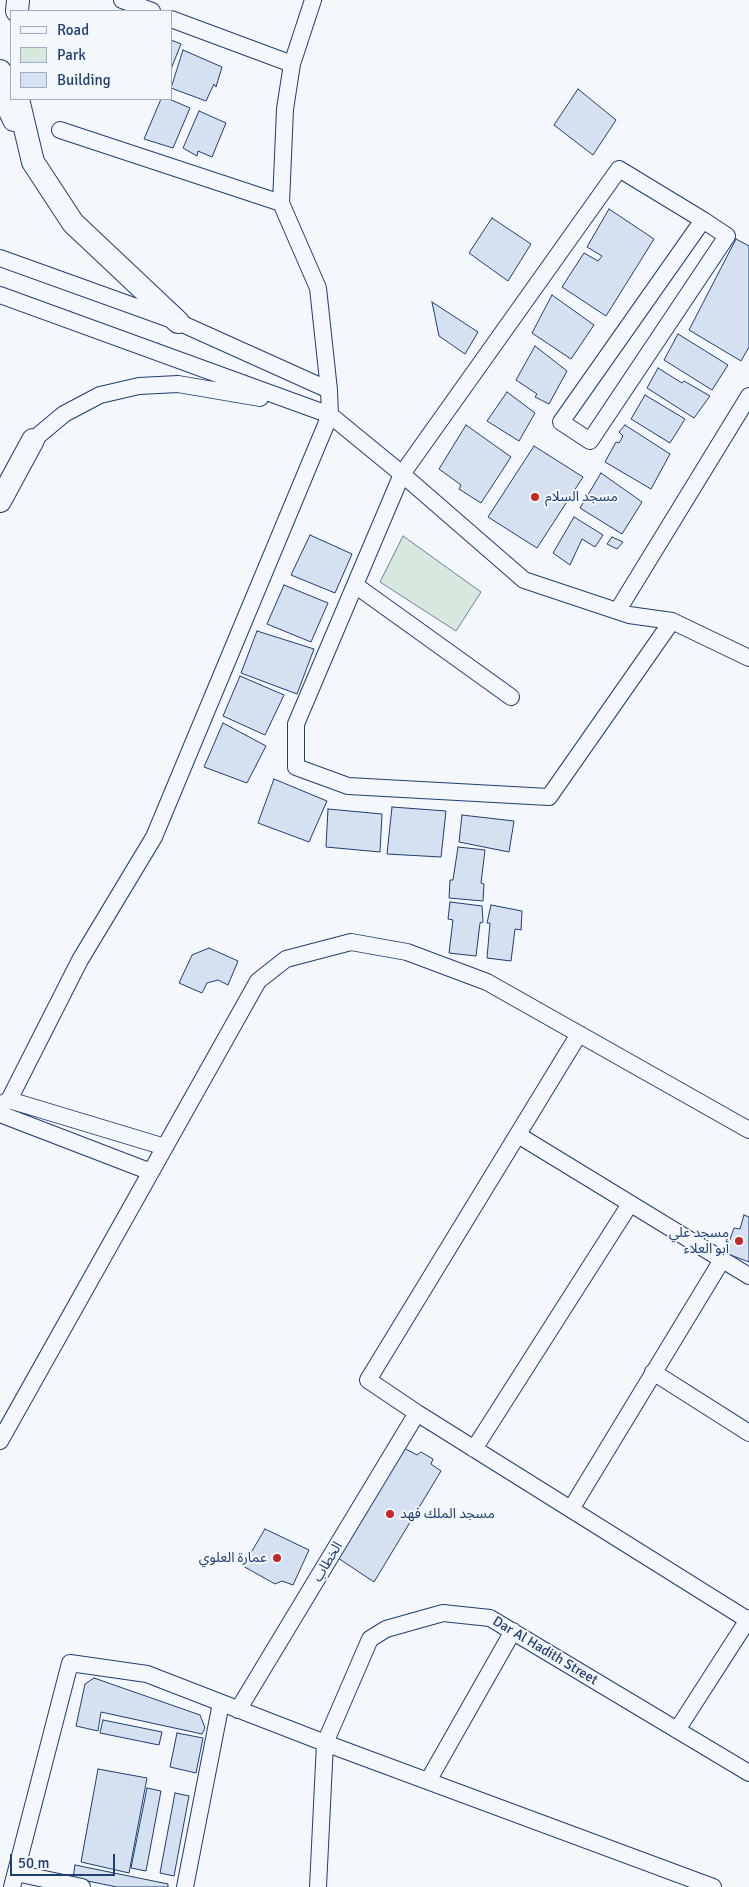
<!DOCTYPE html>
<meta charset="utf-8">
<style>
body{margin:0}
#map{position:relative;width:749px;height:1887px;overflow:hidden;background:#f4f7fb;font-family:Signika,sans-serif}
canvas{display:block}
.legend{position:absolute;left:10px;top:10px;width:162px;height:90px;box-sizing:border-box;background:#f4f7fb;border:1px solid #9eadc5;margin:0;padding:6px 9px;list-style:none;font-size:15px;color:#1d3f73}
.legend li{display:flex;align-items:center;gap:10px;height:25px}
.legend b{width:25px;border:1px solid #9eadc5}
.scale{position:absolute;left:10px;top:1854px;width:105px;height:22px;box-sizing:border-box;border:2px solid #1d3f73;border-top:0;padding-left:6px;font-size:15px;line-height:18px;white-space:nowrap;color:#1d3f73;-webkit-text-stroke:4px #f4f7fb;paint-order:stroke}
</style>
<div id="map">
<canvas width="749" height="1887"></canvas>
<ul class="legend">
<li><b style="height:6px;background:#f4f7fb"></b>Road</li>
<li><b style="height:14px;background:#d7e8df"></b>Park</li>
<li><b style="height:14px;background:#d5e0f0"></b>Building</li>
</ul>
<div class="scale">50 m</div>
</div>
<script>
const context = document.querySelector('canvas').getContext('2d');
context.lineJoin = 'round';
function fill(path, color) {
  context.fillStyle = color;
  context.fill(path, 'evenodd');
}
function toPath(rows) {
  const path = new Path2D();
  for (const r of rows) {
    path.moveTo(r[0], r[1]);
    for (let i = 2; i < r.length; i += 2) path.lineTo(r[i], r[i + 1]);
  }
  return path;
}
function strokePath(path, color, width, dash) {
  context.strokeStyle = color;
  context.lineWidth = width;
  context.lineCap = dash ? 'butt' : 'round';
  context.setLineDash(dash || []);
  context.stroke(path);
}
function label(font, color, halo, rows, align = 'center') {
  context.font = font + ' Signika,"Noto Sans Arabic",sans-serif';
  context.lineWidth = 4;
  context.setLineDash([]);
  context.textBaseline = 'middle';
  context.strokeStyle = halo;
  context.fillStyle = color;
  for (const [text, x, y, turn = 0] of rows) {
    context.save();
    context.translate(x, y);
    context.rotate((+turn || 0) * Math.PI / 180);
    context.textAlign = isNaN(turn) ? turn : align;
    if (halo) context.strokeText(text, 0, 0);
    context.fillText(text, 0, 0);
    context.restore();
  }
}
const green = toPath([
 [403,536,481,592,456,631,380,582,403,536]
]);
const building = toPath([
 [171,40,181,44,171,69,171,40],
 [183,50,222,67,216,87,214,84,206,101,171,88,183,50],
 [578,89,616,120,593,155,554,125,578,89],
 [161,99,169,99,190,108,173,148,144,139,161,99],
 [199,111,226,123,212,157,198,151,197,156,183,148,199,111],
 [609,209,654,239,606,316,562,287,584,253,598,261,602,256,587,247,609,209],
 [492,218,531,244,508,281,469,253,492,218],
 [736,239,749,246,749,347,741,361,689,330,736,239],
 [552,295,594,325,571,359,532,333,552,295],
 [432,302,478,332,465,354,439,336,432,302],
 [678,334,728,365,712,390,664,360,678,334],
 [535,346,567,371,549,404,535,397,537,394,516,380,535,346],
 [658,368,682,383,684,381,710,396,694,418,647,388,658,368],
 [507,392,535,413,519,441,487,421,507,392],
 [645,395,685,419,670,443,631,419,645,395],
 [466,425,511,457,481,503,459,489,461,485,439,469,466,425],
 [625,425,670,454,651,489,605,462,616,442,619,443,623,436,619,432,625,425],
 [534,446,583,477,537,548,488,517,534,446],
 [601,473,642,502,622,534,580,508,601,473],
 [574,517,603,535,595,547,582,539,570,565,553,553,574,517],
 [310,535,352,554,335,593,291,575,310,535],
 [612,537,623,542,617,549,607,544,612,537],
 [284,585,328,603,311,642,267,624,284,585],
 [257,631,314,649,297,694,241,673,257,631],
 [240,676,284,695,265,735,223,716,240,676],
 [223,723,266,746,247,783,204,767,223,723],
 [274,779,327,801,309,842,258,823,274,779],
 [392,807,446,811,441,857,387,854,392,807],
 [328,809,382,814,380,852,326,847,328,809],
 [462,815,514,821,509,852,459,842,462,815],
 [458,847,485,850,481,883,484,884,483,901,449,898,450,880,453,880,458,847],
 [450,902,482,906,483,922,480,923,476,956,449,953,453,920,448,919,450,902],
 [491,905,522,911,521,930,515,929,511,961,487,958,490,923,487,923,491,905],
 [209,948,238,961,228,985,218,980,207,983,202,993,179,983,192,955,209,948],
 [744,1215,749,1217,749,1262,725,1253,734,1228,740,1229,744,1215],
 [404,1448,417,1455,421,1452,433,1459,431,1464,441,1471,374,1582,338,1558,404,1448],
 [265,1529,309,1550,293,1585,282,1581,275,1584,243,1566,265,1529],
 [94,1678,200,1715,205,1728,202,1734,101,1712,98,1731,76,1726,85,1684,94,1678],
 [103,1720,162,1732,159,1745,100,1733,103,1720],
 [177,1733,203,1738,196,1773,170,1767,177,1733],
 [98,1769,147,1778,129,1873,81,1862,98,1769],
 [147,1788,161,1791,146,1871,131,1868,147,1788],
 [175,1793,189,1796,174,1876,160,1873,175,1793],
 [75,1865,168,1884,168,1887,117,1887,73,1878,75,1865]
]);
const minor = toPath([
 [122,0,152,11],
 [171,19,292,64],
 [60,130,281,203],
 [0,258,178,322,329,390],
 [0,295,330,415,402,474,524,580,629,615,672,621,749,658],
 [33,440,64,414,100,395,139,386,178,384,260,398],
 [355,585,511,697],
 [618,610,749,396],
 [672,621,549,797,348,786,296,767,296,724,402,474,619,169,703,220,727,236,590,441,561,422,703,220],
 [579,1034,368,1380,417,1413,748,1620],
 [9,1100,165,1147],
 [0,1105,9,1100,80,960,154,837,330,415,329,390,318,288,281,203,285,109,292,64,313,0],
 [0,1114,151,1172],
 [518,1135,749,1276],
 [653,1372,749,1433],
 [0,1441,258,981,286,959,351,942,407,952,487,982,749,1130],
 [474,1449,630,1204],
 [571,1509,722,1260],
 [238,1710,417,1413],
 [677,1730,749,1618],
 [428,1781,513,1631],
 [16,1873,82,1887],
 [12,1887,70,1663,147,1674,325,1743,713,1887],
 [185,1887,221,1703],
 [318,1887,325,1743,370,1639,386,1629,443,1613,490,1618,749,1773]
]);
const highway = toPath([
 [17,11,18,0],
 [0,71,6,103,14,120],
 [18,99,33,162,73,223,178,322],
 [0,501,33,440]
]);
const markers = [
 [535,497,5,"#c62828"],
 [739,1241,5,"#c62828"],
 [390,1514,5,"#c62828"],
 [277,1558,5,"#c62828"]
];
const poiNames = [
 ["مسجد السلام",545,497],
 ["مسجد علي",729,1233,"right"],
 ["أبو العلاء",729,1249,"right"],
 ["مسجد الملك فهد",400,1514],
 ["عمارة العلوي",267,1558,"right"]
];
const streetNames = [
 ["الخطاب",328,1562,-59],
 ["Dar Al Hadith Street",545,1651,31]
];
fill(green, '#d7e8df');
strokePath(green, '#687fa3', 1);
fill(building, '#d5e0f0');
strokePath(building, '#1d3f73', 1);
strokePath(minor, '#1d3f73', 18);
strokePath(highway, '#1d3f73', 24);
strokePath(minor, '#f4f7fb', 16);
strokePath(highway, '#f4f7fb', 22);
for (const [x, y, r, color] of markers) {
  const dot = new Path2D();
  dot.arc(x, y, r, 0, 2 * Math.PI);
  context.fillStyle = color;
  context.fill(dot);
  strokePath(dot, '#f4f7fb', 2);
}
label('14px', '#1d3f73', '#f4f7fb', poiNames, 'left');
label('14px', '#1d3f73', '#f4f7fb', streetNames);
</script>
